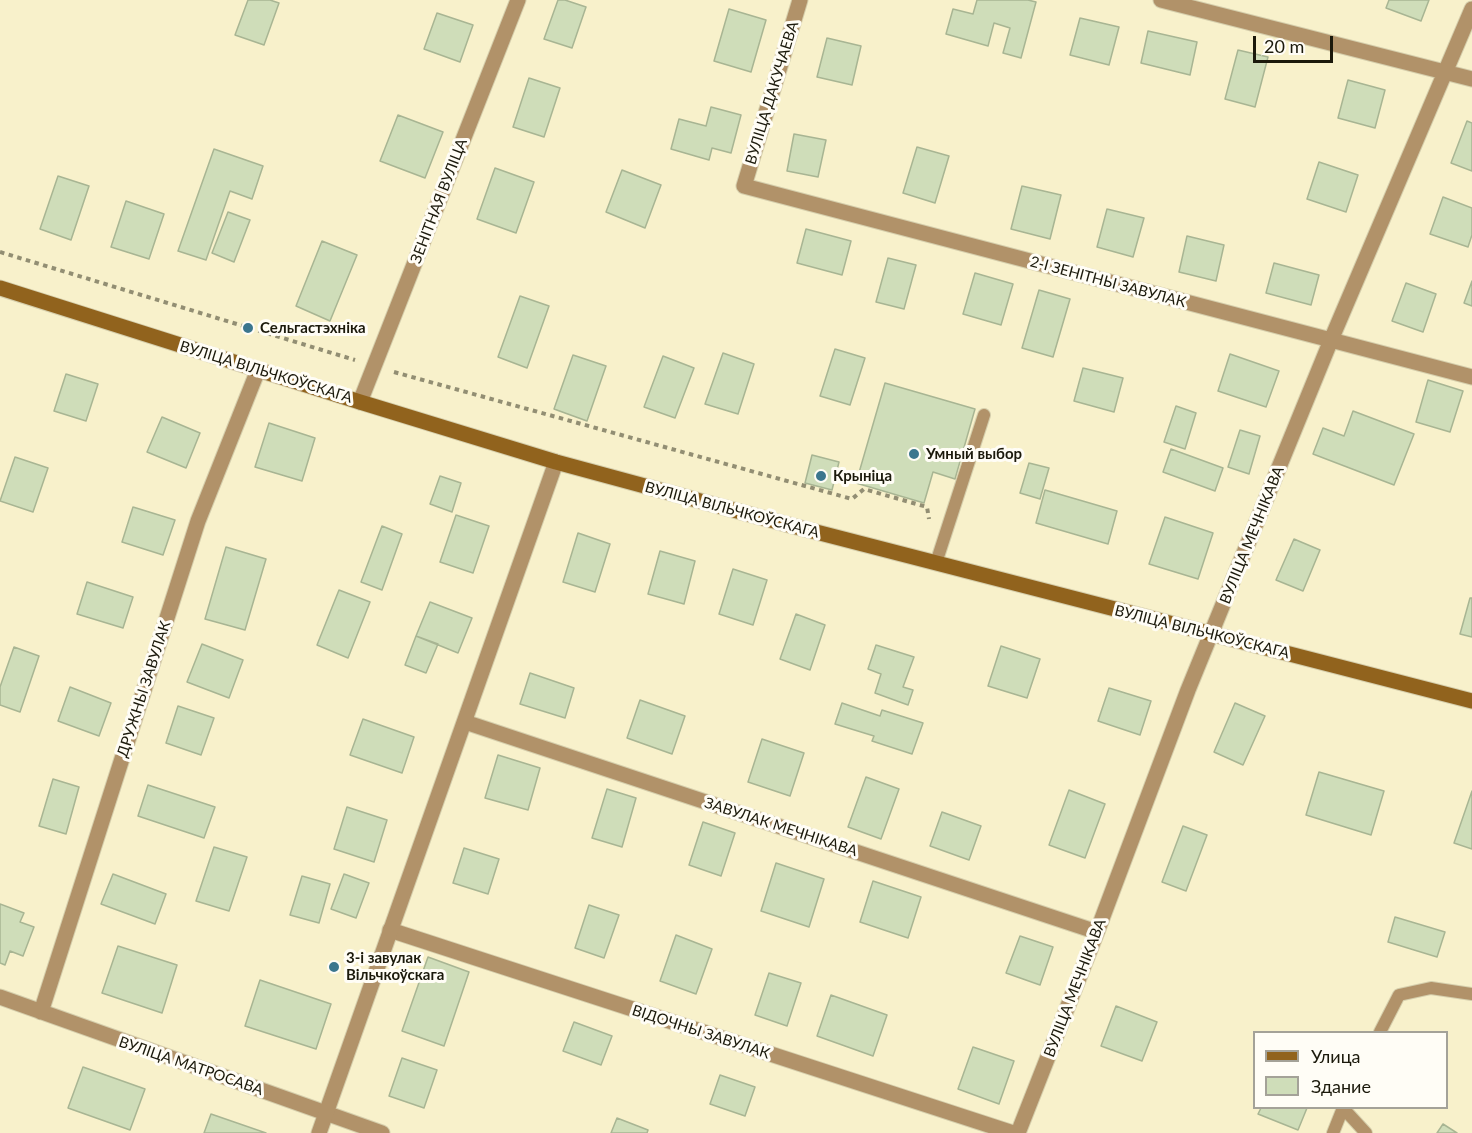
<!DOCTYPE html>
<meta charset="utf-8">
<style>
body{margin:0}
#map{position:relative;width:1472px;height:1133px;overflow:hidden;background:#f8f1cb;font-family:Lato,sans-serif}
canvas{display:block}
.legend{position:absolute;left:1253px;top:1031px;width:195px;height:78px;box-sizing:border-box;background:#fffdf6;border:2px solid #a4a298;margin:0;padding:8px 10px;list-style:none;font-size:18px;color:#1b190b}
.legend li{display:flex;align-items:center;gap:12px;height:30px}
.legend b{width:30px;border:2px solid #a4a298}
.scale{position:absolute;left:1253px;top:36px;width:80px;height:27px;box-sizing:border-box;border:3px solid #1b190b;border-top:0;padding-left:8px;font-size:18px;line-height:21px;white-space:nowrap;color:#1b190b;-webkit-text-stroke:4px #fffdf6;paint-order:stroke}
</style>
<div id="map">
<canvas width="1472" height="1133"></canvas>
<ul class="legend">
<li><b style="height:8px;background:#91631d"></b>Улица</li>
<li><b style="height:16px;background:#cfddb9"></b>Здание</li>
</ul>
<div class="scale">20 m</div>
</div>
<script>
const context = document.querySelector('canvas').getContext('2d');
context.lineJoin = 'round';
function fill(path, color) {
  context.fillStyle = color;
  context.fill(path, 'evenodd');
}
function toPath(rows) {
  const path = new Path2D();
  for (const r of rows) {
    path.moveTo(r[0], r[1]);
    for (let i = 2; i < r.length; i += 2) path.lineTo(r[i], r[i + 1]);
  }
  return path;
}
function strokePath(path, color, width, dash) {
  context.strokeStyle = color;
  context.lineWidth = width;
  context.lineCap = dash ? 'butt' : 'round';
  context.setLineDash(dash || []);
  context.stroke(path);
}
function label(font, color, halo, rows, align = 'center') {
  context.font = font + ' Lato,sans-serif';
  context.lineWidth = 6;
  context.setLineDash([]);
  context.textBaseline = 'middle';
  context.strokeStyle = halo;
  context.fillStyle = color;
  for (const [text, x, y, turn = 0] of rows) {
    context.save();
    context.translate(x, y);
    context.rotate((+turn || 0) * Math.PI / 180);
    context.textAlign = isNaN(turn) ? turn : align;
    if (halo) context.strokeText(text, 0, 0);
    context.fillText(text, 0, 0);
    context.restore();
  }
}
const building = toPath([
 [248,0,270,0,279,3,264,45,235,35,248,0],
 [558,0,565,0,586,7,572,48,544,39,558,0],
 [977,0,1028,0,1036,2,1021,58,1003,53,1010,28,994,23,988,46,946,34,953,9,973,14,977,0],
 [1389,0,1429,0,1421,21,1386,8,1389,0],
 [729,9,766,20,751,72,714,61,729,9],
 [437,13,473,25,460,62,424,49,437,13],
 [1080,18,1119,27,1109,65,1070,55,1080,18],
 [1148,31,1197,42,1190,75,1141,63,1148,31],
 [827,38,861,46,852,85,817,77,827,38],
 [1238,50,1268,57,1255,107,1225,99,1238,50],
 [529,78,560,88,544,137,513,127,529,78],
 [1348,80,1385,90,1375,128,1338,118,1348,80],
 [711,107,741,115,731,153,712,148,709,160,671,149,679,119,706,126,711,107],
 [398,115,443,132,425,178,380,161,398,115],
 [1467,121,1472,123,1472,171,1451,163,1467,121],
 [794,134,826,140,818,177,787,171,794,134],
 [917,147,949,156,935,203,903,193,917,147],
 [214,149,263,166,252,199,230,191,206,260,178,251,214,149],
 [1319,162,1358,175,1346,212,1307,199,1319,162],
 [495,168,534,182,516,233,477,219,495,168],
 [622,170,661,185,645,228,606,212,622,170],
 [58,176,89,186,71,240,40,229,58,176],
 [1022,186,1061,195,1050,239,1011,229,1022,186],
 [1443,197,1472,208,1472,235,1468,247,1430,234,1443,197],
 [126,201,164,214,149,259,111,247,126,201],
 [1107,209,1144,218,1133,257,1097,247,1107,209],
 [228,212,250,220,234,262,212,253,228,212],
 [806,229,851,241,842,275,797,263,806,229],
 [1187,236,1224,245,1216,281,1179,272,1187,236],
 [322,241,357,255,330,321,296,306,322,241],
 [888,258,916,265,904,309,876,302,888,258],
 [1274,263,1319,275,1311,305,1266,293,1274,263],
 [975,273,1013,284,1001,325,963,314,975,273],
 [1472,281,1472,306,1464,303,1472,281],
 [1406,283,1436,294,1423,332,1392,321,1406,283],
 [1039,290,1070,299,1053,357,1022,348,1039,290],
 [520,296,549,306,527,368,498,357,520,296],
 [835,349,865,358,850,405,820,396,835,349],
 [723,353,754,364,738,414,705,404,723,353],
 [1230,354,1279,371,1266,407,1218,391,1230,354],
 [573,355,606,366,587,421,554,409,573,355],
 [663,356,694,368,675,418,644,407,663,356],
 [1083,368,1123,378,1114,412,1074,401,1083,368],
 [66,374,98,384,86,421,54,411,66,374],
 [1428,380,1463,391,1450,432,1416,422,1428,380],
 [885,383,975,409,955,479,933,472,924,503,856,483,885,383],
 [1176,406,1196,413,1185,449,1164,442,1176,406],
 [1353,411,1414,434,1394,485,1313,454,1323,428,1344,436,1353,411],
 [162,417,200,433,186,468,147,452,162,417],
 [269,423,315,438,302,481,255,467,269,423],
 [1240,430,1260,436,1249,474,1228,467,1240,430],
 [1171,449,1223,468,1215,491,1163,472,1171,449],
 [812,455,839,462,832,490,805,483,812,455],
 [15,457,48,468,33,512,0,501,15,457],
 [1029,463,1049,468,1040,499,1020,493,1029,463],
 [440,476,461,483,452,512,430,504,440,476],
 [1045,490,1117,511,1108,544,1036,523,1045,490],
 [133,507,175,520,163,555,122,542,133,507],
 [456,515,489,526,473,573,440,562,456,515],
 [1165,517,1213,533,1198,579,1149,564,1165,517],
 [382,526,402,534,382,590,361,582,382,526],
 [578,533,610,544,595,592,563,582,578,533],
 [1294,539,1320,550,1303,591,1276,580,1294,539],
 [226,547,266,559,245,630,205,619,226,547],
 [660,551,695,561,684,604,648,594,660,551],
 [733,569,767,580,753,625,719,614,733,569],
 [87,582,133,597,123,628,77,614,87,582],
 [339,590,370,602,348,658,317,645,339,590],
 [1470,598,1472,598,1472,637,1460,634,1470,598],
 [430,602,472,618,458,653,416,636,430,602],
 [796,614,825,625,810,670,780,659,796,614],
 [416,636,438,644,426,673,405,665,416,636],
 [202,644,243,660,229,698,187,682,202,644],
 [876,645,914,657,903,687,913,690,908,705,875,693,881,674,868,669,876,645],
 [1001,646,1040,659,1027,698,988,686,1001,646],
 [14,647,39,656,20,712,0,705,0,687,14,647],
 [530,673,574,688,565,718,520,704,530,673],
 [70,687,111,703,99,736,58,721,70,687],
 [1109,688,1151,701,1140,735,1098,721,1109,688],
 [640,700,685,716,672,754,627,738,640,700],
 [842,703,880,716,882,710,923,723,912,754,872,741,874,736,835,724,842,703],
 [1235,703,1265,716,1243,765,1214,752,1235,703],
 [178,706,214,718,201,755,166,743,178,706],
 [363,719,414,737,402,773,350,755,363,719],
 [762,739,804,753,790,796,748,782,762,739],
 [498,755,540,768,528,810,485,798,498,755],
 [1319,772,1384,791,1371,835,1306,815,1319,772],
 [866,777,899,789,881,839,848,827,866,777],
 [53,779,79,787,66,834,39,826,53,779],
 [148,785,215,807,204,838,138,816,148,785],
 [607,789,636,798,622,847,592,838,607,789],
 [1069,790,1105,804,1085,858,1049,845,1069,790],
 [1472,791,1472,849,1454,843,1472,791],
 [347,807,387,820,374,862,334,849,347,807],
 [942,812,981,826,969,860,930,846,942,812],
 [703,822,735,833,721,876,689,865,703,822],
 [1183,826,1207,835,1186,891,1162,882,1183,826],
 [214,847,247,857,229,911,196,901,214,847],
 [464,848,499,859,488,894,453,883,464,848],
 [776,863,824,879,809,927,761,911,776,863],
 [113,874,166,894,155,924,101,904,113,874],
 [344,874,369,883,356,918,331,909,344,874],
 [302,876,330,884,319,923,290,915,302,876],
 [873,881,921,897,908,938,860,922,873,881],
 [0,904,24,913,20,922,34,927,23,956,10,951,5,965,0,963,0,904],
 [589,905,619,915,604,958,575,948,589,905],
 [1395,917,1445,932,1437,957,1388,942,1395,917],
 [676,935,712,949,696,994,660,981,676,935],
 [1020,936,1053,947,1040,985,1006,973,1020,936],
 [118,946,177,965,162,1013,102,993,118,946],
 [428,957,469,972,444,1046,402,1031,428,957],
 [769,973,801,983,787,1026,755,1015,769,973],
 [260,980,331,1004,316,1049,245,1026,260,980],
 [831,995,887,1015,873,1056,817,1036,831,995],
 [1116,1006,1157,1022,1142,1061,1101,1046,1116,1006],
 [574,1022,612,1036,601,1065,563,1051,574,1022],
 [973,1047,1014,1061,999,1104,958,1089,973,1047],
 [402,1058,437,1070,424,1108,389,1096,402,1058],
 [83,1067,145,1089,130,1130,68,1108,83,1067],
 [720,1075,755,1087,745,1116,710,1104,720,1075],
 [1261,1108,1307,1108,1298,1130,1258,1114,1261,1108],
 [211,1114,266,1133,204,1133,211,1114],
 [617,1118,648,1130,647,1133,611,1133,617,1118],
 [1443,1124,1457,1133,1437,1133,1443,1124]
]);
const path = toPath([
 [0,252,355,360],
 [394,372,852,499,864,489,927,507,929,519]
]);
const service = toPath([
 [936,563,984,415],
 [1380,1032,1399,995,1431,988,1472,994],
 [1343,1108,1366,1133],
 [1333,1133,1343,1108]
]);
const minor = toPath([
 [800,0,744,186,1472,377],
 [1161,0,1472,79],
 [360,402,518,0],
 [465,722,1097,932],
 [390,930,1013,1133],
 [0,997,382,1133],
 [41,1012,198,521,258,370],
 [1018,1133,1097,932,1188,690,1331,340,1472,9]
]);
const tertiary = toPath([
 [319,1133,556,462]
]);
const secondary = toPath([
 [0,288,360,402,556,462,789,525,1472,701]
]);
const markers = [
 [248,328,6,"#3b768e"],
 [914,454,6,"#3b768e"],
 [821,476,6,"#3b768e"],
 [334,967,6,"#3b768e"]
];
const streetNames = [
 ["ВУЛІЦА ДАКУЧАЕВА",772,93,-73],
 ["ЗЕНІТНАЯ ВУЛІЦА",439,201,-69],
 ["2-І ЗЕНІТНЫ ЗАВУЛАК",1108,282,15],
 ["ВУЛІЦА ВІЛЬЧКОЎСКАГА",266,372,17],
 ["ВУЛІЦА ВІЛЬЧКОЎСКАГА",732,510,15],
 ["ВУЛІЦА МЕЧНІКАВА",1252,535,-68],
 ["ВУЛІЦА ВІЛЬЧКОЎСКАГА",1202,632,14],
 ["ДРУЖНЫ ЗАВУЛАК",144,689,-72],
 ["ЗАВУЛАК МЕЧНІКАВА",781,827,18],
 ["ВУЛІЦА МЕЧНІКАВА",1075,988,-69],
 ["ВІДОЧНЫ ЗАВУЛАК",701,1032,18],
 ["ВУЛІЦА МАТРОСАВА",191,1066,19]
];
const poiNames = [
 ["Сельгастэхніка",260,328],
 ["Умный выбор",926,454],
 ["Крыніца",833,476],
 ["3-і завулак",346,958],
 ["Вільчкоўскага",346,975]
];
fill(building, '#cfddb9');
strokePath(building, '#a8b593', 1.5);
strokePath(service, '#d5ceac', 14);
strokePath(minor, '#d5ceac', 17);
strokePath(tertiary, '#d5ceac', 17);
strokePath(secondary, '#d5ceac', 17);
strokePath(path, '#928e73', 4, [4.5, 4.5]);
strokePath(service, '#b19269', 12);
strokePath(minor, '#b19269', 15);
strokePath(tertiary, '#b19269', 15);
strokePath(secondary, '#91631d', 15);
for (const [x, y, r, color] of markers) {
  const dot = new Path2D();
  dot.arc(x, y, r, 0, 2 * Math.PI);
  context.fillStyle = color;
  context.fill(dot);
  strokePath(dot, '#fffdf6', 2);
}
label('15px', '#1b190b', '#fffdf6', streetNames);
label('bold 15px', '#1b190b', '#fffdf6', poiNames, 'left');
</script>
